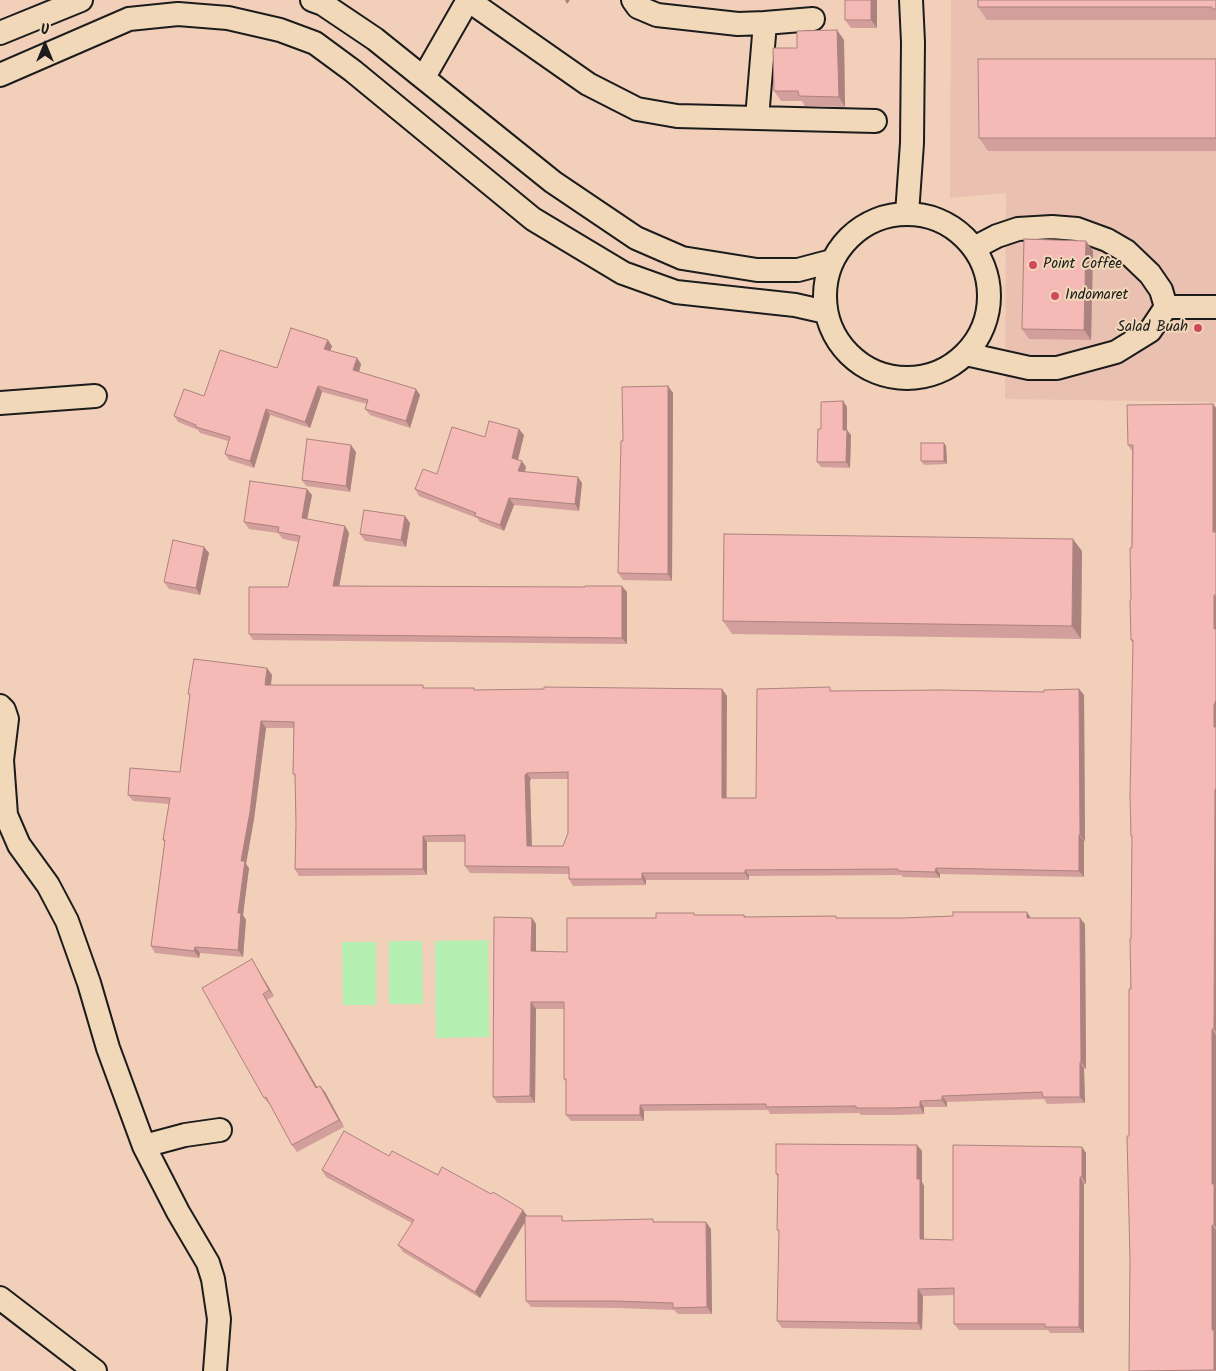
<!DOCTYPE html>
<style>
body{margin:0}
#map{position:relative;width:1216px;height:1371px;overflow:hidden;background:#f2cfb8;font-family:Kalam,sans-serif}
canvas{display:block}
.north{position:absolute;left:20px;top:20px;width:50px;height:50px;-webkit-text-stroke:4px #f1d8b9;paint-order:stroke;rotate:0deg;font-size:14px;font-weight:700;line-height:20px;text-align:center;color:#1c1c1c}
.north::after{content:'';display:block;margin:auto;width:18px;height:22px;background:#1c1c1c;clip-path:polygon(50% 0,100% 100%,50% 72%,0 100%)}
</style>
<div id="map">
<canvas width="1216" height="1371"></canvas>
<div class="north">U</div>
</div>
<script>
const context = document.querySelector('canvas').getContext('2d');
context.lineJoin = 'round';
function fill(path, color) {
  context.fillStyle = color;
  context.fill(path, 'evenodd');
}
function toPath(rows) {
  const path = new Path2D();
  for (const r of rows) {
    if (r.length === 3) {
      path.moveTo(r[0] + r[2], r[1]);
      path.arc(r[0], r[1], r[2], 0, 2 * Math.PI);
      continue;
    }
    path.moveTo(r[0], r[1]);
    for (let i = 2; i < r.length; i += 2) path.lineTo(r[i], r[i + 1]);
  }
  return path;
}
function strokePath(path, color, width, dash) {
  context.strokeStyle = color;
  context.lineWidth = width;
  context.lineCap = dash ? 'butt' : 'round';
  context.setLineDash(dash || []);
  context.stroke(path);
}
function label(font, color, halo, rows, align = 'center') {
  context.font = font + ' Kalam,sans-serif';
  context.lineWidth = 4;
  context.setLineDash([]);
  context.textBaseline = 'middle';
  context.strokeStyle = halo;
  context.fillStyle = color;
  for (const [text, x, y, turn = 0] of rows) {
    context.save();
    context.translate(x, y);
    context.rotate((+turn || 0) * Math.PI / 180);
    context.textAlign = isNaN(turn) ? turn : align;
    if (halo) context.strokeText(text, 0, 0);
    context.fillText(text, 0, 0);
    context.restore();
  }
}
const built = toPath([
 [951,0,1216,0,1216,402,1005,399,1006,193,950,198]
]);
const green = toPath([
 [488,940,489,1037,436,1038,435,941],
 [389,941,422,941,423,1004,389,1004],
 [342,942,376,942,376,1005,343,1005]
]);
const minor = toPath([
 [312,0,323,4,375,39,553,182,636,238,682,258,757,270,798,270,832,261],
 [633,0,638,7,657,15,738,24,765,23,757,118],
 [765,23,813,19],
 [0,33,81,0],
 [0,75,129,19,178,14,228,18,280,30,315,43,353,71,533,219,623,273,676,292,795,305,826,312],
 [424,77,468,0,588,84,637,109,677,116,875,121],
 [907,214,912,143,913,42,911,0],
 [907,296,82],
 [1166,307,1216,307],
 [966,354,1029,368,1057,368,1116,352,1150,331,1166,307,1161,290,1150,274,1126,251,1107,240,1077,229,1052,227,1018,229,997,236,974,248],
 [0,403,95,396],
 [0,706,4,710,7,719,2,760,6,815,19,845,48,885,67,921,89,983,108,1048,144,1146,185,1135,220,1130],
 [144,1146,178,1212,208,1263,213,1279,219,1319,215,1371],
 [0,1298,95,1371]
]);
const wall = toPath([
 [877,0,877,28,851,28,845,20],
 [1216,0,1216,20,987,20,978,7],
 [837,30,844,40,845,107,805,106,802,101,781,101,774,91,797,48],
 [1216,59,1216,151,988,151,979,138],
 [1086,241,1093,251,1091,340,1029,339,1022,329],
 [332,346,330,351,357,358,361,364,359,372,420,395,410,428,370,415,365,409,367,404,322,392,310,428,270,415,254,468,229,460,225,454,228,441,200,433,198,430,178,422,174,416,204,396],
 [668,386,673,393,672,581,623,580,618,573,623,441],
 [843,401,847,407,847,430,851,435,850,468,821,467,817,462,821,429],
 [1213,404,1216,408,1216,1371,1129,1371,1130,1260,1129,1136,1132,838,1131,836,1133,643,1131,640,1132,451,1128,445],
 [524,435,518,459,526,467,525,472,582,483,579,511,514,505,504,531,480,522,477,518,419,496,415,489,437,474,485,437],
 [946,446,947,464,924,465,921,461],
 [356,452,350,492,306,486,302,480],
 [312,495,307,519,345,526,349,533,339,586,627,592,627,644,253,640,249,634,288,587,298,542,283,539,278,533,249,529,244,522],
 [405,516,410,523,406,547,365,541,360,534],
 [204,547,209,553,200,595,169,589,164,582],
 [1082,551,1081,639,732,634,723,621],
 [267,668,272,675,271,685,425,688,476,690,722,689,727,696,727,798,756,798,833,691,1044,692,1079,689,1084,695,1085,841,1084,841,1084,877,940,874,940,878,903,877,901,875,749,876,749,880,646,880,646,885,573,886,569,879,569,874,470,873,465,866,465,842,427,842,427,875,299,876,295,869,296,824,295,776,293,774,294,728,266,728,254,819,246,864,249,868,243,915,246,920,243,957,200,953,199,958,155,953,151,946,165,843,163,840,169,804,133,801,128,795,180,772,190,696,188,694],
 [531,779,568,779,568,833,563,846,532,846,530,781],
 [696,915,744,915,746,917,836,916,837,918,1031,918,1085,924,1086,1069,1084,1069,1085,1103,1047,1104,1044,1099,947,1102,947,1107,924,1107,924,1114,898,1115,861,1115,859,1113,770,1114,768,1110,644,1111,644,1121,571,1121,566,1115,566,1082,564,1079,564,1009,536,1009,535,1103,497,1103,493,1097,532,918,536,924,536,951,567,952,656,918],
 [256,966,274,996,267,1000,317,1087,320,1086,325,1092,344,1127,297,1152,292,1145,270,1104,269,1104,264,1098],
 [917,1145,922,1151,922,1182,924,1186,924,1239,953,1240,1082,1147,1086,1153,1086,1184,1084,1184,1084,1333,1050,1333,1048,1330,959,1330,954,1324,954,1295,923,1296,922,1330,782,1328,777,1321,779,1232,777,1230,778,1177,776,1174],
 [389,1156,491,1194,523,1210,527,1216,566,1221,706,1222,711,1229,712,1314,678,1314,674,1310,618,1308,531,1307,526,1301,525,1221,480,1298,403,1252,398,1245,412,1223,326,1177,322,1170]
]);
const shadedWall = toPath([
 [565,0,570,0,567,4],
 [871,0,877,0,877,28,871,20],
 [837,30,844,40,845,107,839,97],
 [1086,241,1093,251,1091,340,1084,330],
 [328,340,332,346,329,355,324,349],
 [357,358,361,364,358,376,353,370],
 [318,386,322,392,310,428,305,422],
 [668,386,673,393,672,581,668,574],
 [416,389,420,395,410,428,406,421],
 [843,401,847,407,847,430,851,435,850,468,846,462,843,430],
 [1213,404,1216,408,1216,536,1213,532],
 [266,409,270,415,254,468,250,461],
 [519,429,524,435,517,464,512,458],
 [944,443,946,446,947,464,944,461],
 [351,445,356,452,350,492,346,486],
 [522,461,526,467,523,477,518,471],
 [578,477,582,483,579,511,575,504],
 [307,489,312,495,306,525,302,518],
 [509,498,514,505,504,531,500,525],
 [405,516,410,523,406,547,401,540],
 [345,526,349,533,338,593,333,586],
 [1073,539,1082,551,1081,639,1072,626],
 [204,547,209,553,200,595,196,588],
 [622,586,627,592,627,644,622,638],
 [1214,595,1216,597,1216,632,1214,629],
 [267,668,272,675,270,692,265,685],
 [722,689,727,696,726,804,722,798],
 [1079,689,1084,695,1085,841,1080,835],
 [1216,700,1216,730,1214,727,1214,705],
 [261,721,266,728,254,819,246,864,249,868,243,915,246,920,243,957,238,950,238,913,241,861],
 [527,773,531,779,530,781,532,853,527,846,525,775],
 [1215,789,1216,791,1216,1032,1214,1029],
 [1079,835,1084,841,1084,877,1079,871],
 [423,836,427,842,427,875,423,869],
 [936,868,940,874,940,878,935,872],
 [745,870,749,876,749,880,745,873],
 [642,873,646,880,646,885,642,879],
 [1027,912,1031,918,1027,918],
 [532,918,536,924,536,958,531,951],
 [1080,918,1085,924,1086,1069,1081,1062],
 [195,947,200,953,199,958,194,951],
 [252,959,256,966,274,996,269,990],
 [263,994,267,1000,321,1094,316,1088],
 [531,1002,536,1009,535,1103,530,1096],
 [1212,1029,1216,1035,1216,1228,1214,1225,1212,1184],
 [1080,1062,1084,1069,1085,1103,1080,1097],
 [320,1086,325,1092,344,1127,339,1120],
 [942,1096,947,1102,947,1107,942,1100],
 [920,1101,924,1107,924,1114,920,1107],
 [640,1105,644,1111,644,1121,640,1115],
 [917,1145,922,1151,922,1182,924,1186,924,1246,920,1239,917,1179],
 [1082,1147,1086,1153,1086,1184,1082,1177],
 [1080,1177,1084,1184,1084,1333,1079,1327],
 [523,1210,528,1217,480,1298,475,1292],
 [706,1222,711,1229,712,1314,707,1307],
 [1212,1225,1216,1230,1216,1371,1214,1370,1212,1330],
 [918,1289,923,1296,922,1330,918,1323]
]);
const building = toPath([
 [845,0,871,0,871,20,845,20,845,0],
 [978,0,1216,0,1216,9,1212,9,1212,7,978,7,978,0],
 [837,30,839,97,799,96,798,91,774,91,773,48,797,48,797,31,837,30],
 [978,59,1216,59,1216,138,979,138,978,59],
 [1024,239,1086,241,1084,330,1022,329,1024,239],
 [291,328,328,340,324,349,357,358,353,370,416,389,406,421,365,409,368,400,318,386,305,422,266,409,250,461,225,454,230,437,196,427,196,425,174,416,184,389,204,396,220,350,277,368,291,328],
 [668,386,668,574,618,573,621,441,623,441,622,387,668,386],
 [843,401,843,430,847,430,846,462,817,462,818,429,821,429,821,402,843,401],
 [1213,404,1213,532,1216,532,1216,595,1214,595,1214,629,1216,629,1216,700,1214,705,1214,727,1216,727,1216,789,1215,789,1214,1029,1212,1029,1212,1184,1214,1184,1214,1225,1212,1225,1212,1330,1214,1330,1214,1370,1129,1371,1130,1260,1127,1136,1129,1136,1129,989,1131,989,1130,939,1131,939,1132,836,1131,836,1130,796,1133,640,1131,640,1130,600,1131,600,1130,548,1132,548,1133,445,1128,445,1127,405,1213,404],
 [489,421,519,429,512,458,522,461,518,471,578,477,575,504,509,498,500,525,475,516,476,513,415,489,423,469,437,474,452,427,485,437,489,421],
 [307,439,351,445,346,486,302,480,307,439],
 [921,443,944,443,944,461,921,461,921,443],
 [250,481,307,489,302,518,345,526,333,586,585,587,585,586,622,586,622,638,249,634,249,587,288,587,300,536,278,532,279,527,244,522,250,481],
 [364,510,405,516,401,540,360,534,364,510],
 [724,534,1073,539,1072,626,723,621,724,534],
 [173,540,204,547,196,588,164,582,173,540],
 [194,659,267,668,265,685,423,685,423,688,474,688,474,690,544,689,544,687,722,689,722,798,756,798,757,689,830,687,830,691,942,690,1044,692,1044,690,1079,689,1080,835,1079,835,1079,871,936,868,935,872,898,871,898,869,745,870,745,873,642,873,642,879,569,879,569,867,465,866,465,835,423,836,423,869,295,869,296,824,295,774,293,774,294,722,261,721,250,812,241,861,245,861,238,913,241,913,238,950,195,947,194,951,151,946,165,840,163,840,170,798,128,795,130,768,180,772,190,694,188,694,194,659],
 [568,772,568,833,563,846,527,846,525,775,527,773,568,772],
 [953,912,1027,912,1027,918,1080,918,1081,1062,1080,1062,1080,1097,1043,1097,1042,1092,942,1096,942,1100,920,1101,920,1107,894,1108,856,1108,856,1106,766,1107,766,1104,640,1105,640,1115,566,1115,566,1079,564,1079,564,1002,531,1002,530,1096,493,1097,494,917,532,918,531,951,567,952,567,918,656,918,656,913,694,913,694,915,744,915,744,917,836,916,836,918,902,918,953,916,953,912],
 [252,959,269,990,263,994,316,1088,320,1086,339,1120,292,1145,266,1097,264,1098,202,988,252,959],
 [344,1131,389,1156,392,1151,438,1175,442,1167,491,1194,493,1192,523,1210,475,1292,398,1245,414,1220,322,1170,344,1131],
 [776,1144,917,1145,917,1179,920,1179,920,1239,953,1240,953,1145,1082,1147,1082,1177,1080,1177,1079,1327,1045,1327,1045,1324,954,1324,954,1288,918,1289,918,1323,777,1321,779,1230,777,1230,778,1174,776,1174,776,1144],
 [525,1216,562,1216,562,1221,653,1219,653,1222,706,1222,707,1307,673,1308,673,1303,614,1301,526,1301,525,1216]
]);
const markers = [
 [1033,265,5,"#d1495b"],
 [1055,296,5,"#d1495b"],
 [1198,328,5,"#d1495b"]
];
const poiNames = [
 ["Point Coffee",1043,265],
 ["Indomaret",1065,296],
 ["Salad Buah",1188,328,"right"]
];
fill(built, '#eac1b1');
fill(green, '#b5eeb1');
strokePath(minor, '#1c1c1c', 26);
strokePath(minor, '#f1d8b9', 22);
fill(wall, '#d39f9d');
fill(shadedWall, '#ac827f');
fill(building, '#f5b9b6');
strokePath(building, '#ac827f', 1);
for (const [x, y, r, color] of markers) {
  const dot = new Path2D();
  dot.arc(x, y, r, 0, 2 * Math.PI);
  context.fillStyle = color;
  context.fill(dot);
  strokePath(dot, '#f1d8b9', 2);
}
label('15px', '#1c1c1c', '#f1d8b9', poiNames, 'left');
</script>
